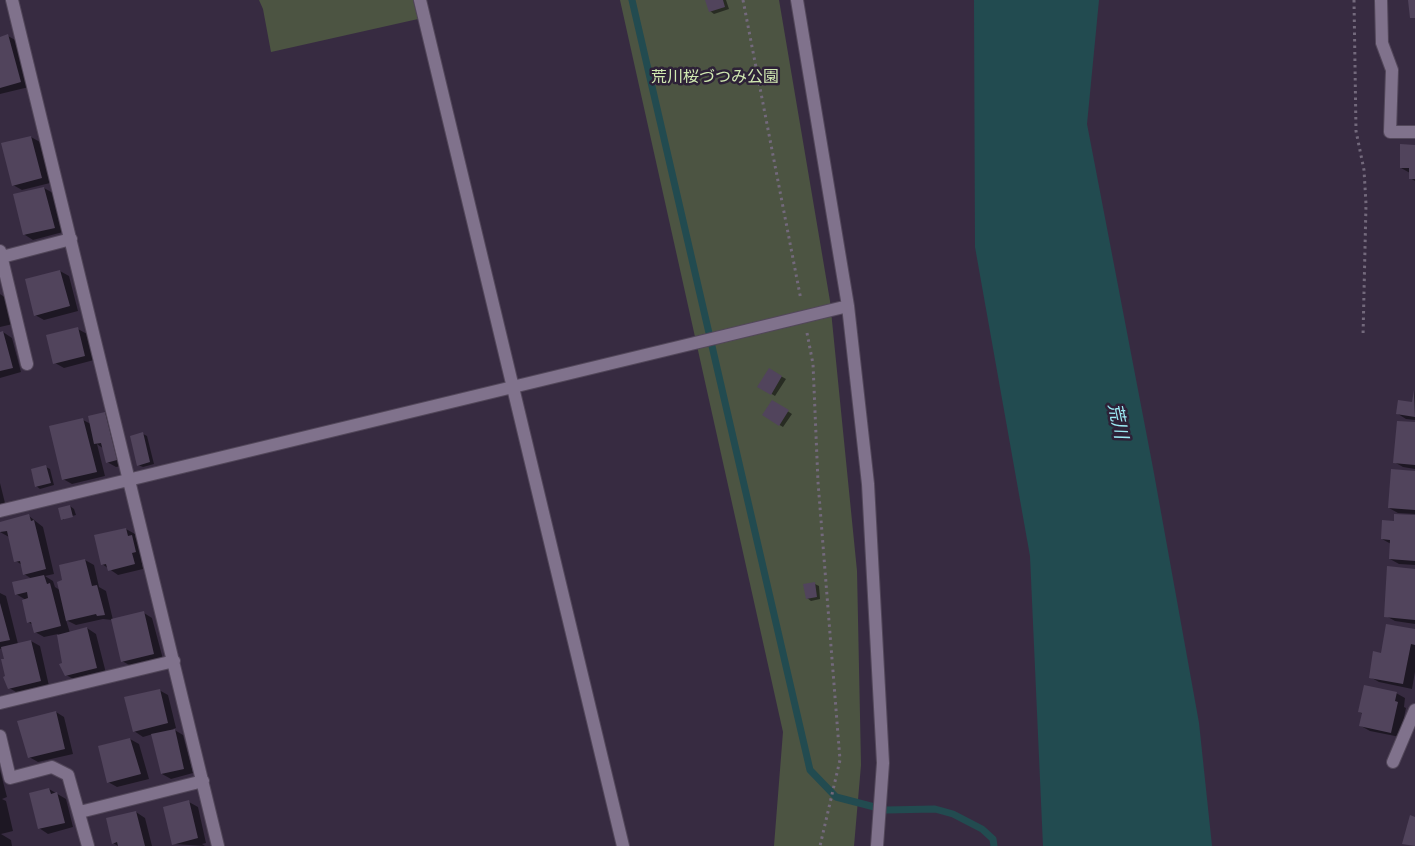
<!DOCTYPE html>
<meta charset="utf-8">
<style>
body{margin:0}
canvas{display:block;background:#372b41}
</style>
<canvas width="1415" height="846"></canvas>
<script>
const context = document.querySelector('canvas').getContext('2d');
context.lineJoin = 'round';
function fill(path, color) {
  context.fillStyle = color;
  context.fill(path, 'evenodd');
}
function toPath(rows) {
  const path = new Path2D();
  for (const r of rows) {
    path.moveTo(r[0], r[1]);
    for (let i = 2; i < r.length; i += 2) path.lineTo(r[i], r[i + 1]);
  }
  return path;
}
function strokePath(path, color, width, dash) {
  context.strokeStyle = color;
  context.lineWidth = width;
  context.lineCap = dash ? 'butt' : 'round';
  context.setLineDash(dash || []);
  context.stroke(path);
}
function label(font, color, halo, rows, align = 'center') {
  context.font = font + ' "Space Grotesk","Noto Sans JP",sans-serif';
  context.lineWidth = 5;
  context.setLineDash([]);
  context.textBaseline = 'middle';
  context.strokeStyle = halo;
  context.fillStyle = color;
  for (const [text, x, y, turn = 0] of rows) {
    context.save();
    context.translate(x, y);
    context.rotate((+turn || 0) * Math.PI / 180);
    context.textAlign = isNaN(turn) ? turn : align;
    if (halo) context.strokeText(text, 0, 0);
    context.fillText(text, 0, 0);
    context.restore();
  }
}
const green = toPath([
 [259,0,413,0,418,19,271,52,263,9],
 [620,0,779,0,830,301,857,571,861,765,854,846,774,846,783,732]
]);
const water = toPath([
 [974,0,1099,0,1087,124,1153,468,1199,723,1212,846,1043,846,1030,556,975,247]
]);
const shadow = toPath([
 [706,0,726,0,729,9,714,14,710,11],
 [8,36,17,41,29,87,0,94,0,38],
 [31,137,40,142,50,183,22,190,13,185],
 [1415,146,1415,181,1410,178,1410,173,1401,168],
 [44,188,53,193,63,232,33,240,25,235],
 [60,271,69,276,78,311,44,320,35,315],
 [0,294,6,298,13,324,0,327],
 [78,329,87,334,94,360,64,368,55,363],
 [3,332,12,338,21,372,0,378,0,333],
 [770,370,786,379,775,396,759,386],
 [1415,390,1415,420,1406,419,1398,414,1413,403],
 [772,401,792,414,783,427,763,415],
 [105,413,114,418,126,465,116,467,107,462,104,449,97,444,105,476,72,484,63,479,83,420,91,424,89,417],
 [1415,424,1415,469,1403,467,1394,462],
 [143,434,147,436,154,464,143,467,138,465],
 [46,467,50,469,54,485,40,489,36,486],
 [1415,472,1415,514,1398,513,1389,508],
 [0,483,5,503,0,504],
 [70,506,74,509,76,515,64,518,64,520,62,519],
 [29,516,43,527,54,574,45,576,53,581,55,587,60,590,64,581,85,560,94,565,99,587,106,591,113,620,144,613,152,618,163,659,131,666,122,661,112,620,103,619,76,625,66,620,70,633,87,628,96,634,106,673,75,680,66,675,58,634,44,637,35,632,33,625,28,622,26,600,16,594,32,579,24,574,22,565,16,561,9,537,0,532,0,523],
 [1415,517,1415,565,1399,564,1390,559,1391,544,1382,539,1395,523],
 [126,529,135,534,136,539,140,541,144,557,141,558,143,569,118,575,102,564],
 [1415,571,1415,624,1395,621,1386,616],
 [815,584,819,586,820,599,811,601,807,598],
 [0,593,6,596,18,644,31,641,40,646,49,686,18,693,9,688,5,660,2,648,0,649],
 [1415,631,1415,672,1412,689,1379,682,1370,677,1382,654],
 [159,690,168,695,176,728,173,729,183,735,193,773,171,779,162,774,153,734,143,737,134,731],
 [1396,693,1405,698,1404,707,1406,708,1400,737,1370,731,1361,726,1363,714,1359,712],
 [56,712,64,717,73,754,38,762,29,757],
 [130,739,139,744,149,779,117,787,108,782],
 [0,770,7,797,2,799,6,801,13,831,1,834,11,840,12,846,0,846],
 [49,789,66,799,73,827,48,834,39,828],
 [189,802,198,807,206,843,202,844,205,846,173,844],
 [136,812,145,818,152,846,118,846,113,843]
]);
const stream = toPath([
 [632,0,810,770,836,797,886,810,935,809,953,814,982,829,993,839,994,846]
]);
const building = toPath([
 [705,0,723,0,725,7,709,12],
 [1408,0,1415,0,1415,18,1410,18],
 [8,34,21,82,0,88,0,37],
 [31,136,42,178,12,186,1,143],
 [1400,144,1415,145,1415,179,1409,179,1409,168,1400,168],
 [44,187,55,228,23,235,13,194],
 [60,270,70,306,34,316,25,279],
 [78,327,85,356,53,364,46,335],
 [3,331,13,368,0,371,0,332],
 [769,368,782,376,771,395,757,387],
 [1414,390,1415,417,1396,414,1398,400,1412,402],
 [772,400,789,410,779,426,762,415],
 [105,412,117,460,106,463,101,443,94,444,88,416],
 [83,418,97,472,62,480,49,426],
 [1397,421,1415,422,1415,465,1393,463],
 [143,432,150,462,137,466,130,436],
 [46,465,51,483,35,487,31,469],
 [1391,469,1415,471,1415,510,1388,508],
 [70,505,73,517,61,520,58,508],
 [29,514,31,521,34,520,46,569,23,575,20,561,14,562,7,531,0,532,0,522],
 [1394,514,1415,515,1415,561,1389,559,1390,540,1381,539,1382,520,1394,521],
 [126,528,128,536,132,535,136,552,132,553,135,564,108,571,106,564,101,565,94,535],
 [85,559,92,586,97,585,105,615,97,616,96,614,66,621,57,582,62,580,59,565],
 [1387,566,1415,569,1415,620,1384,617],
 [44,575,47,584,50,583,61,626,34,633,31,622,27,623,22,600,28,598,27,592,15,595,12,582],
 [815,582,817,597,806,599,803,584],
 [0,603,10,640,0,642],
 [144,611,154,654,121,662,111,619],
 [1386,624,1415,629,1415,645,1411,644,1403,684,1369,678,1373,651,1381,653],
 [87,627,97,668,65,676,59,664,62,663,57,635],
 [31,640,41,681,8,689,3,677,5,676,1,659,4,659,1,647],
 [1364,685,1397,692,1395,701,1398,702,1391,733,1359,726,1362,713,1358,712],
 [160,689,168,723,133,732,124,697],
 [56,711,65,749,28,758,17,721],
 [175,729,184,769,161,774,151,734],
 [130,738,141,774,107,783,98,746],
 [49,788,51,794,57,792,65,823,38,829,29,793],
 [189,800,198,838,172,845,163,807],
 [136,811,145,846,118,846,117,842,112,844,106,818],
 [1410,815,1415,817,1415,846,1402,844]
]);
const path = toPath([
 [743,0,801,300],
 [1354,0,1356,131,1364,170,1366,204,1363,337],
 [807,333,813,364,818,482,840,760,820,846]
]);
const minor = toPath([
 [12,0,218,846],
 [420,0,623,846],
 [797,0,848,306,868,484,883,763,877,846],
 [1381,0,1382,43,1392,70,1390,132,1415,132],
 [0,251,27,364],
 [2,257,71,239],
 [0,511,848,306],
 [0,703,174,661],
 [0,736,10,778,52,767,68,775,88,846],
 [1393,762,1415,710],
 [80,812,203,781]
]);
const parkNames = [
 ["荒川桜づつみ公園",715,78]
];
const waterNames = [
 ["荒川",1117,421,78]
];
fill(green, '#4c5442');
fill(water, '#224b50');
fill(shadow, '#0007');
strokePath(stream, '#224b50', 7);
fill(building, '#51445c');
strokePath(minor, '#52475a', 14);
strokePath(path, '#73697c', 3, [2.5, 4]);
strokePath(minor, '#80728c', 12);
label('16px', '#d0e8b1', '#2d2137', parkNames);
label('italic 18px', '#9ceaf3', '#2d2137', waterNames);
</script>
